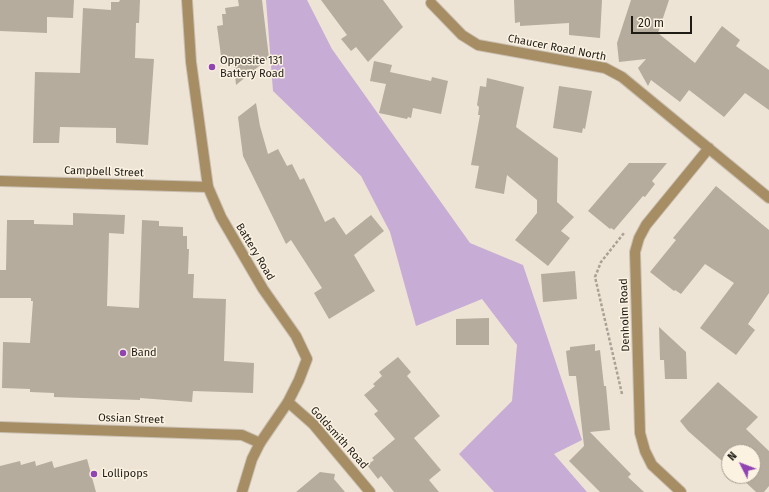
<!DOCTYPE html>
<style>
body{margin:0}
#map{position:relative;width:769px;height:492px;overflow:hidden;background:#eee4d5;font-family:"Fira Sans",sans-serif}
canvas{display:block}
.north{position:absolute;left:721px;top:444px;width:40px;height:40px;box-sizing:border-box;background:#fbf2e2;border:1px solid #a39c90;border-radius:50%;rotate:312deg;font-size:11px;font-weight:700;line-height:16px;text-align:center;color:#1f1c16}
.north::after{content:'';display:block;margin:auto;width:14px;height:18px;background:#9143b4;clip-path:polygon(50% 0,100% 100%,50% 72%,0 100%)}
.scale{position:absolute;left:631px;top:16px;width:61px;height:18px;box-sizing:border-box;border:2px solid #1f1c16;border-top:0;padding-left:5px;font-size:12px;line-height:14px;white-space:nowrap;color:#1f1c16;-webkit-text-stroke:3px #fbf2e2;paint-order:stroke}
</style>
<div id="map">
<canvas width="769" height="492"></canvas>
<div class="north">N</div>
<div class="scale">20 m</div>
</div>
<script>
const context = document.querySelector('canvas').getContext('2d');
context.lineJoin = 'round';
function fill(path, color) {
  context.fillStyle = color;
  context.fill(path, 'evenodd');
}
function toPath(rows) {
  const path = new Path2D();
  for (const r of rows) {
    path.moveTo(r[0], r[1]);
    for (let i = 2; i < r.length; i += 2) path.lineTo(r[i], r[i + 1]);
  }
  return path;
}
function strokePath(path, color, width, dash) {
  context.strokeStyle = color;
  context.lineWidth = width;
  context.lineCap = dash ? 'butt' : 'round';
  context.setLineDash(dash || []);
  context.stroke(path);
}
function label(font, color, halo, rows, align = 'center') {
  context.font = font + ' "Fira Sans",sans-serif';
  context.lineWidth = 3;
  context.setLineDash([]);
  context.textBaseline = 'middle';
  context.strokeStyle = halo;
  context.fillStyle = color;
  for (const [text, x, y, turn = 0] of rows) {
    context.save();
    context.translate(x, y);
    context.rotate((+turn || 0) * Math.PI / 180);
    context.textAlign = isNaN(turn) ? turn : align;
    if (halo) context.strokeText(text, 0, 0);
    context.fillText(text, 0, 0);
    context.restore();
  }
}
const green = toPath([
 [266,0,307,0,332,49,470,243,523,265,582,440,554,454,587,492,494,492,459,454,512,401,517,345,482,299,416,326,390,232,361,176,273,91]
]);
const building = toPath([
 [0,0,74,0,73,18,47,17,47,33,0,31],
 [120,0,140,0,139,23,136,23,135,58,154,59,148,145,116,143,116,128,60,127,59,143,33,143,35,72,80,73,83,8,111,10,111,2,119,2],
 [238,0,262,0,269,58,236,85,234,65,228,65,227,55,221,56,217,26,223,25,222,14,226,14,225,8,239,6],
 [321,0,383,0,403,27,368,62,356,47,351,51,341,39,347,35],
 [514,0,602,0,600,38,569,35,569,23,520,26,520,22,515,23],
 [631,0,669,0,658,33,695,63,722,26,740,40,736,46,769,70,769,110,745,93,724,117,689,90,680,102,651,80,648,86,638,68,646,59,619,62,617,43],
 [374,61,392,65,390,72,431,81,432,77,448,81,441,114,413,108,411,118,408,117,407,119,379,113,386,84,370,81],
 [487,78,524,87,516,127,558,158,557,202,574,217,561,231,570,238,548,266,515,240,537,213,537,200,507,175,504,194,475,188,479,166,471,165,480,115,478,115,479,107,477,105,480,86,486,87],
 [559,86,592,91,585,129,583,128,582,133,553,128],
 [256,103,260,126,268,154,278,149,287,166,292,164,300,180,304,178,325,222,334,217,346,235,371,215,384,231,354,255,375,291,329,319,314,293,322,288,291,240,286,244,243,156,238,117],
 [629,163,667,163,652,181,655,184,645,197,643,196,614,230,611,228,610,229,588,211],
 [716,186,769,230,769,293,748,324,755,330,736,355,700,328,734,283,705,264,681,294,675,290,674,291,650,272,676,240,673,238],
 [73,213,125,215,124,234,109,233,107,306,139,308,142,220,159,221,159,226,183,227,183,236,187,236,187,249,189,249,188,274,194,274,193,298,226,299,224,361,254,363,253,393,193,391,192,402,140,398,140,400,54,397,54,393,30,392,30,389,2,388,3,342,30,343,33,301,31,301,31,298,0,298,0,270,6,270,7,220,34,220,34,224,73,225],
 [575,271,577,299,543,302,541,274],
 [489,318,489,345,456,345,456,319],
 [659,327,686,352,687,379,665,379,664,360,660,360],
 [595,344,595,351,600,350,604,386,606,386,610,430,590,432,631,474,628,477,644,492,600,492,569,461,584,446,576,376,569,376,566,351,570,350,570,347],
 [398,357,411,372,407,376,440,416,414,438,441,470,429,480,439,492,394,492,381,476,378,479,367,465,374,460,372,458,395,439,374,414,378,411,364,395,375,386,373,384,382,376,379,372],
 [718,382,758,417,746,429,769,451,769,486,764,492,756,492,739,476,753,476,753,452,729,452,729,467,688,431,680,421],
 [87,459,96,492,0,492,0,466,20,461,21,465,35,461,36,466,52,461,54,468],
 [320,472,335,474,334,479,345,492,296,492]
]);
const path = toPath([
 [622,394,595,277,601,262,624,233]
]);
const minor = toPath([
 [431,3,462,35,478,45,605,68,622,77,769,198],
 [0,181,208,187],
 [288,402,313,424,370,492],
 [0,427,242,435,260,443],
 [681,492,652,465,645,451,640,433,635,252,639,238,646,225,709,148]
]);
const tertiary = toPath([
 [187,0,191,62,208,187,221,217,263,289,296,336,307,359,299,380,288,402,260,443,252,459,242,492]
]);
const markers = [
 [212,67,4,"#9143b4"],
 [123,353,4,"#9143b4"],
 [94,474,4,"#9143b4"]
];
const streetNames = [
 ["Chaucer Road North",557,48,11],
 ["Campbell Street",104,172,2],
 ["Battery Road",255,252,59],
 ["Denholm Road",625,315,-92],
 ["Ossian Street",131,419,2],
 ["Goldsmith Road",339,438,48]
];
const poiNames = [
 ["Opposite 131",220,61],
 ["Battery Road",220,74],
 ["Band",131,353],
 ["Lollipops",102,474]
];
fill(green, '#c7acd6');
fill(building, '#b5ac9d');
strokePath(minor, '#c9c0b3', 12);
strokePath(tertiary, '#c9c0b3', 12);
strokePath(path, '#aaa296', 2.5, [3, 2]);
strokePath(minor, '#a68d64', 10);
strokePath(tertiary, '#a68d64', 10);
for (const [x, y, r, color] of markers) {
  const dot = new Path2D();
  dot.arc(x, y, r, 0, 2 * Math.PI);
  context.fillStyle = color;
  context.fill(dot);
  strokePath(dot, '#fbf2e2', 1.5);
}
label('11px', '#1f1c16', '#fbf2e2', streetNames);
label('11px', '#1f1c16', '#fbf2e2', poiNames, 'left');
</script>
